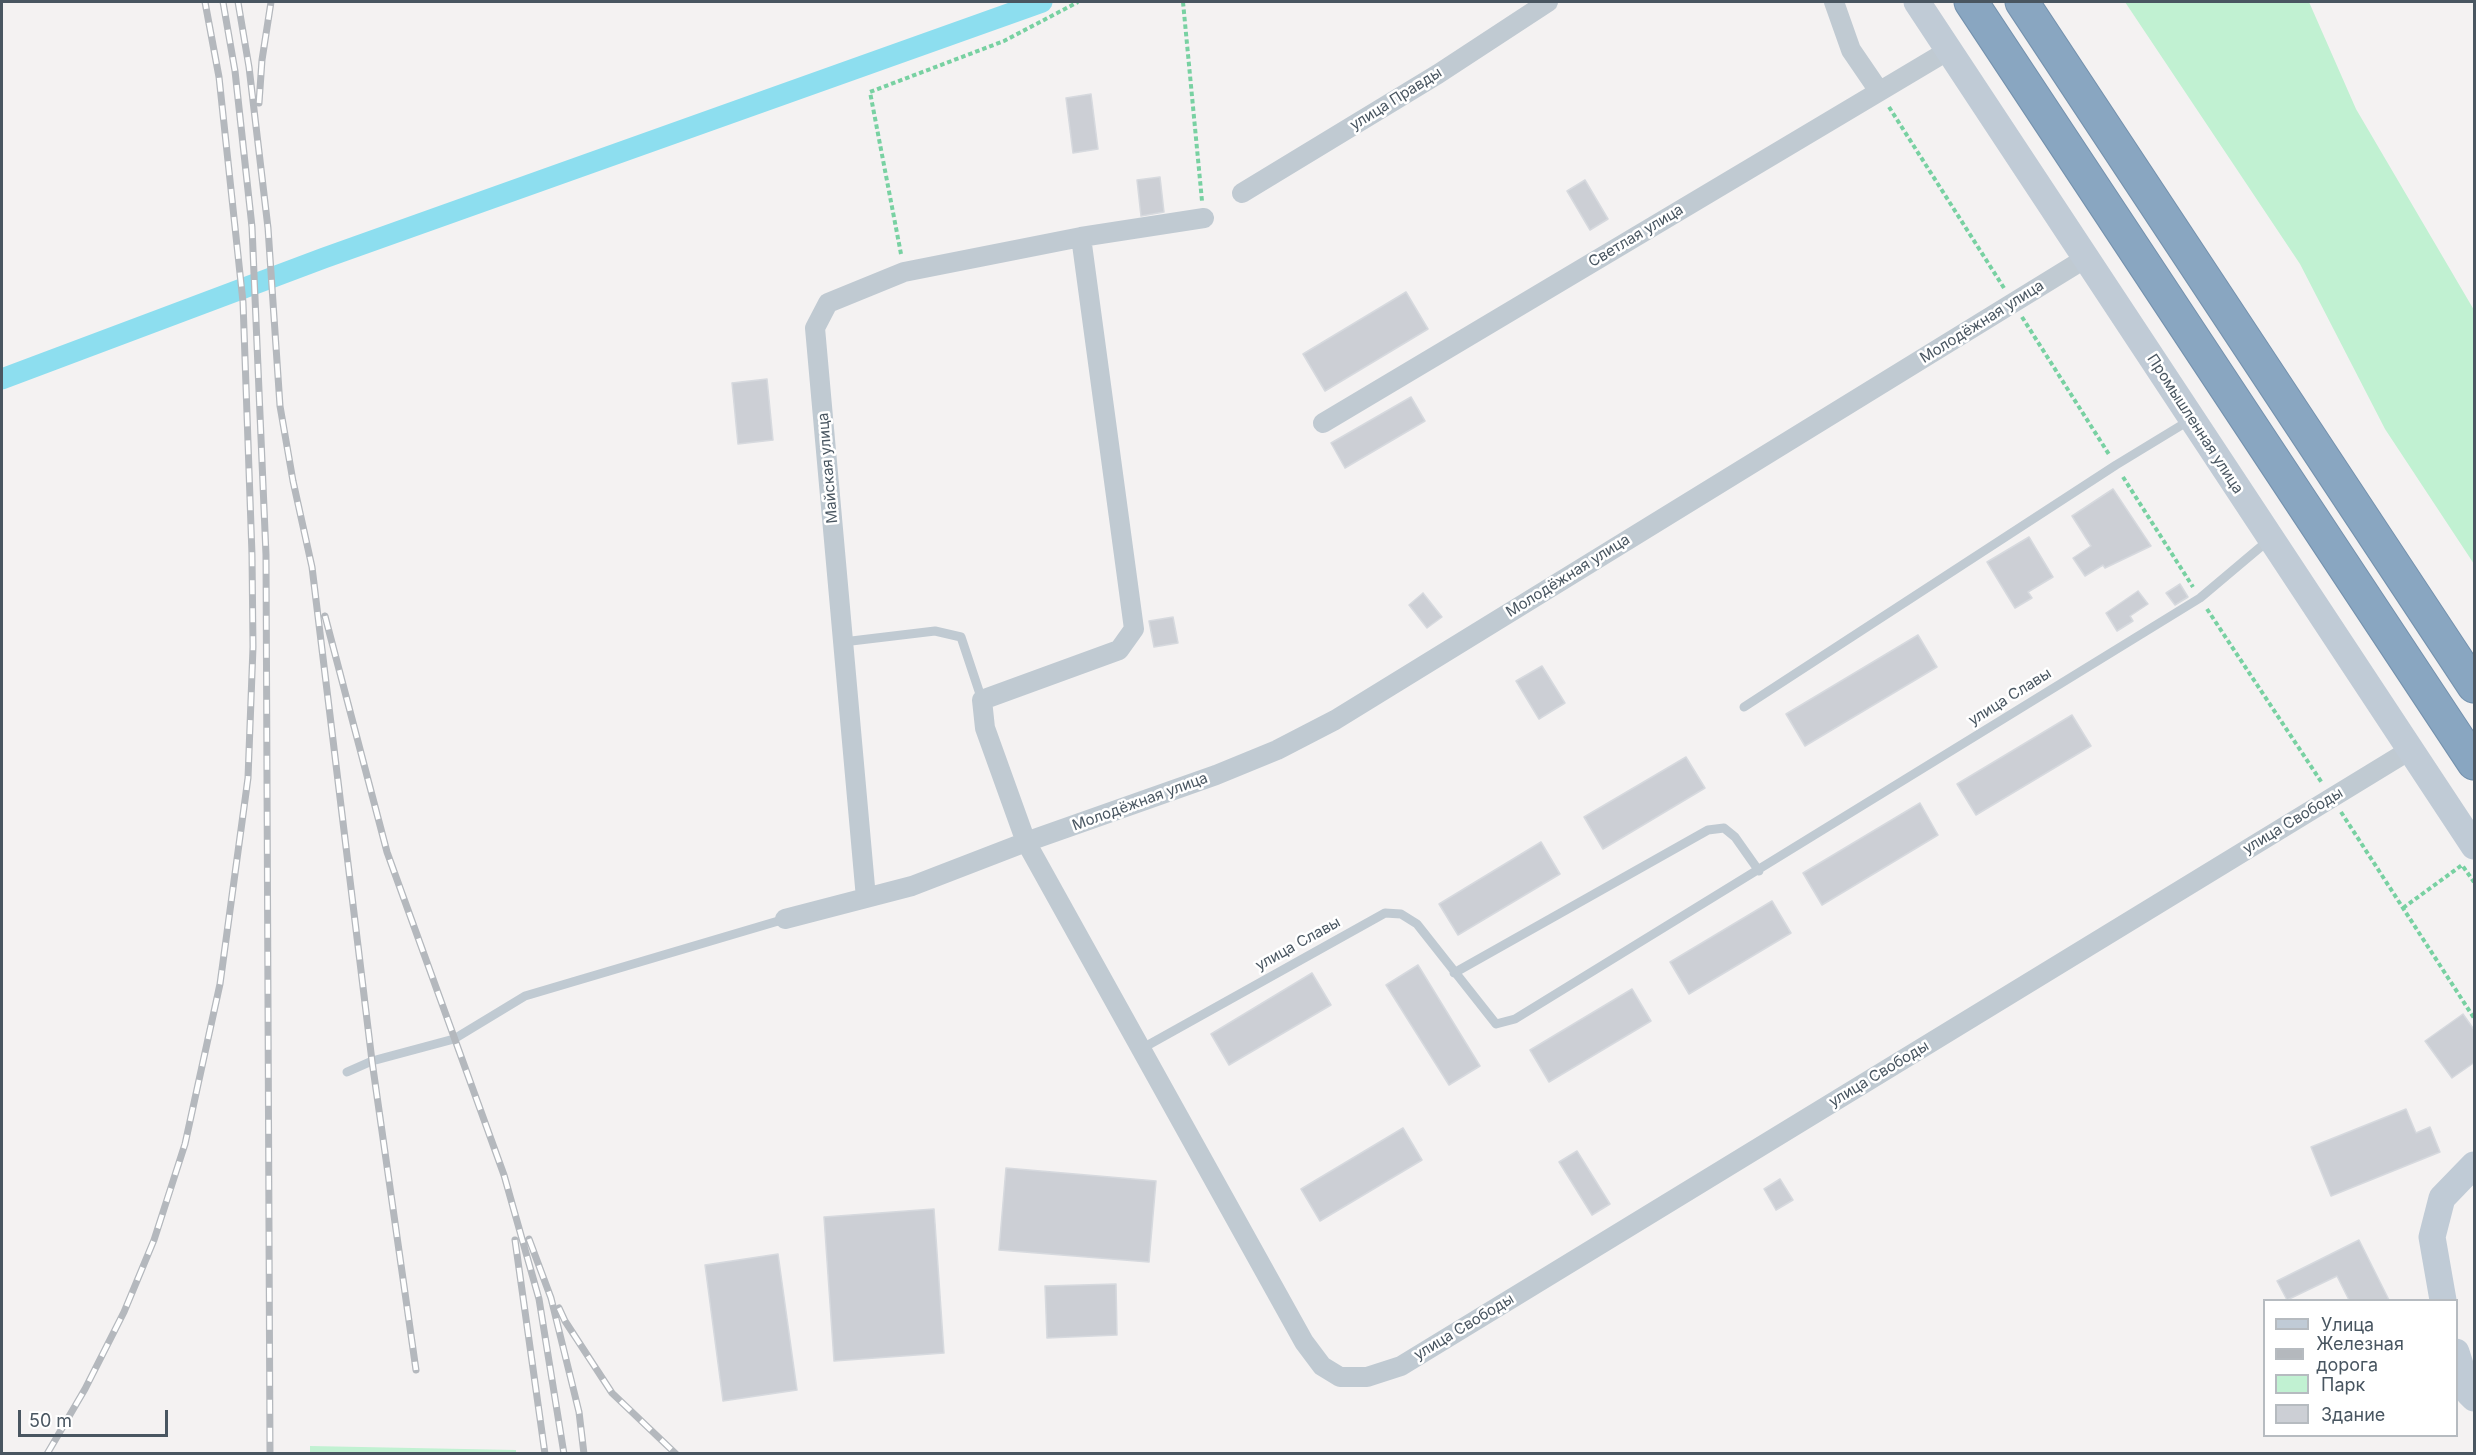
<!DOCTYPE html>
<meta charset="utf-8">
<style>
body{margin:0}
#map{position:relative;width:2476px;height:1455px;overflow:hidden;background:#f4f2f2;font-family:Inter,sans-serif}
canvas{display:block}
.frame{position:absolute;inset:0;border:3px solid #495661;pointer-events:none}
.legend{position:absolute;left:2263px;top:1299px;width:195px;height:138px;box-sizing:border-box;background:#fff;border:2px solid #b6bbc0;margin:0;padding:8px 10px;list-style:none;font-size:18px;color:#495661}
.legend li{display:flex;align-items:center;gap:12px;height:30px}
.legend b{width:30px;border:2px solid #b6bbc0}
.scale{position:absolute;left:18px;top:1410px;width:150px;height:27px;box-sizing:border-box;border:3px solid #495661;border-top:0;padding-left:8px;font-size:18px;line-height:21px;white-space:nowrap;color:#495661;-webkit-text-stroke:4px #fff;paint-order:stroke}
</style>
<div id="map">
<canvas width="2476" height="1455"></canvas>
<div class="frame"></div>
<ul class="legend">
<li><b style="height:8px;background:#c0cbd6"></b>Улица</li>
<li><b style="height:8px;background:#b4b8bd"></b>Железная дорога</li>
<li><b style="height:16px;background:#c1f1d2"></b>Парк</li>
<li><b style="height:16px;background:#cccfd5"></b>Здание</li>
</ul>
<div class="scale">50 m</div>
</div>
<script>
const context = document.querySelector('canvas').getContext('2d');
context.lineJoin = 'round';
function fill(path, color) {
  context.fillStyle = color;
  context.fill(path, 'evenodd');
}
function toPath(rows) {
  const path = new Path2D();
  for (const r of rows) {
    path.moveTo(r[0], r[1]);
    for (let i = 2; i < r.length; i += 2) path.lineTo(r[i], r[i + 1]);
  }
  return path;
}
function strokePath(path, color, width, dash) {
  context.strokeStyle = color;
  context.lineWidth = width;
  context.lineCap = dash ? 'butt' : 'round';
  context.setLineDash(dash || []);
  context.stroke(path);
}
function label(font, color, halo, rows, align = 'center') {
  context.font = font + ' Inter,sans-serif';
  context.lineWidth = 5;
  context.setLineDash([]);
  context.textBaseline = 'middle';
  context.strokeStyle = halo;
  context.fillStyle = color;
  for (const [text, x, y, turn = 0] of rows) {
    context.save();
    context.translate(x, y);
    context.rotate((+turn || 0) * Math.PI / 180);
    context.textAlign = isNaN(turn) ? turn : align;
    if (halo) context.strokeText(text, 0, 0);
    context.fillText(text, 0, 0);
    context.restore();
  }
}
const green = toPath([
 [2125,2,2309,2,2356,109,2474,310,2474,564,2385,429,2300,264],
 [310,1446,516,1450,516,1453,310,1454]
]);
const canal = toPath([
 [2,379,324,258,1042,2]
]);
const building = toPath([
 [1091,94,1098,149,1073,153,1066,98,1091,94],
 [1160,177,1164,212,1141,216,1137,180,1160,177],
 [1585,180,1608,219,1590,230,1567,191,1585,180],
 [1406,292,1428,329,1325,391,1303,354,1406,292],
 [767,379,773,440,738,444,732,383,767,379],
 [1411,397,1425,421,1345,468,1331,443,1411,397],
 [2113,489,2151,546,2105,568,2103,565,2085,576,2073,558,2091,546,2072,516,2113,489],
 [2029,537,2053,577,2028,592,2032,598,2015,608,1987,562,2029,537],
 [2180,584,2188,597,2175,605,2166,593,2180,584],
 [2138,591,2148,604,2130,616,2133,621,2117,631,2106,613,2138,591],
 [1423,593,1442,617,1427,628,1409,605,1423,593],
 [1173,617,1178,643,1154,647,1149,621,1173,617],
 [1918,635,1937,667,1805,746,1786,714,1918,635],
 [1542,666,1565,703,1539,719,1516,681,1542,666],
 [2072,715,2091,746,1976,815,1957,784,2072,715],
 [1686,757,1705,788,1603,849,1584,817,1686,757],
 [1920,803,1938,835,1822,905,1803,873,1920,803],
 [1541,842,1560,874,1458,935,1439,904,1541,842],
 [1772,901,1791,933,1689,994,1670,962,1772,901],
 [1418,965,1480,1066,1449,1085,1386,985,1418,965],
 [1312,973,1331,1005,1229,1065,1211,1034,1312,973],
 [1632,989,1651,1021,1549,1082,1530,1050,1632,989],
 [2463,1014,2475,1031,2475,1062,2452,1078,2425,1041,2463,1014],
 [2406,1109,2416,1133,2430,1127,2440,1152,2331,1196,2311,1147,2406,1109],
 [1403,1128,1422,1160,1320,1221,1301,1189,1403,1128],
 [1577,1151,1610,1204,1592,1215,1559,1162,1577,1151],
 [1006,1168,1156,1181,1149,1262,999,1250,1006,1168],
 [1780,1179,1793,1200,1776,1210,1764,1189,1780,1179],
 [934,1209,944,1353,834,1361,824,1217,934,1209],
 [2359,1240,2389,1300,2349,1300,2337,1276,2287,1300,2277,1281,2359,1240],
 [778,1254,797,1390,723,1401,705,1265,778,1254],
 [1116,1284,1117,1335,1047,1338,1045,1286,1116,1284]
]);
const path = toPath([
 [1183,2,1202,201],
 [1889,107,2004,288],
 [901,254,870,92,1004,41,1078,2],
 [2022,317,2110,456],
 [2123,477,2193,587],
 [2207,609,2322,783],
 [2341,812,2474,1018],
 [2403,908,2462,865,2474,882]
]);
const lane = toPath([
 [843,642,935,631,961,637,982,700],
 [1744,707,2116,465,2190,420],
 [1454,973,1708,830,1724,828,1735,837,1759,871],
 [1141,1049,1385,913,1401,914,1417,924,1496,1024,1515,1019,2200,598,2270,539],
 [347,1072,372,1061,454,1039,525,996,785,919]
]);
const street = toPath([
 [1834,2,1851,50,1879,91],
 [1242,193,1438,74,1548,2],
 [1081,237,1204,218],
 [1323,423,1949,50],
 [866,898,815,328,828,303,904,272,1081,237,1134,629,1119,650,982,700,985,728,1026,842,1304,1342,1322,1366,1340,1377,1367,1377,1401,1366,2410,750],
 [785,919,912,886,1026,842,1216,775,1277,750,1335,720,2086,258]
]);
const secondary = toPath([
 [1917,2,2474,846],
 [2443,1300,2432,1237,2442,1198,2474,1165],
 [2456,1352,2469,1393,2474,1398]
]);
const highway = toPath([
 [1971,2,2474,763],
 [2022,2,2474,686]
]);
const rail = toPath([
 [223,2,235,71,252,227,266,555,270,1454],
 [238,2,249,67,268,228,280,406,293,481,312,567,372,1061,416,1370],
 [259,103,262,60,271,2],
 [325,616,387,852,504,1175,539,1299,564,1454],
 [529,1239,551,1298,579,1412,584,1454],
 [515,1240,545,1454],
 [559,1308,565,1321,612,1393,676,1454],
 [47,1454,85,1389,124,1312,154,1240,185,1144,220,984,248,778,253,647,252,555,243,302,219,77,205,2]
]);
const streetNames = [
 ["улица Правды",1396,99,-32],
 ["Светлая улица",1636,236,-31],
 ["Молодёжная улица",1982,322,-32],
 ["Промышленная улица",2195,424,57],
 ["Майская улица",828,468,-95],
 ["Молодёжная улица",1568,576,-32],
 ["улица Славы",2010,697,-32],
 ["Молодёжная улица",1140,802,-20],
 ["улица Свободы",2293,821,-31],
 ["улица Славы",1298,944,-29],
 ["улица Свободы",1879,1074,-31],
 ["улица Свободы",1464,1327,-31]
];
fill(green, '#c1f1d2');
strokePath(canal, '#8ddeef', 21);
fill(building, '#cccfd5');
strokePath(building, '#d6d9de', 1.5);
strokePath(highway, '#7491ad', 35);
strokePath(path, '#78d1a2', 4, [4.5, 3]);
strokePath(lane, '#c0cad2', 9);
strokePath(street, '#c0cad2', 20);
strokePath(secondary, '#c0cbd6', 27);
strokePath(highway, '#89a6c1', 33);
strokePath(rail, '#b4b8bd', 7);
strokePath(rail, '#fff', 4.5, [14]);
label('15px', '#495661', '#fff', streetNames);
</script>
